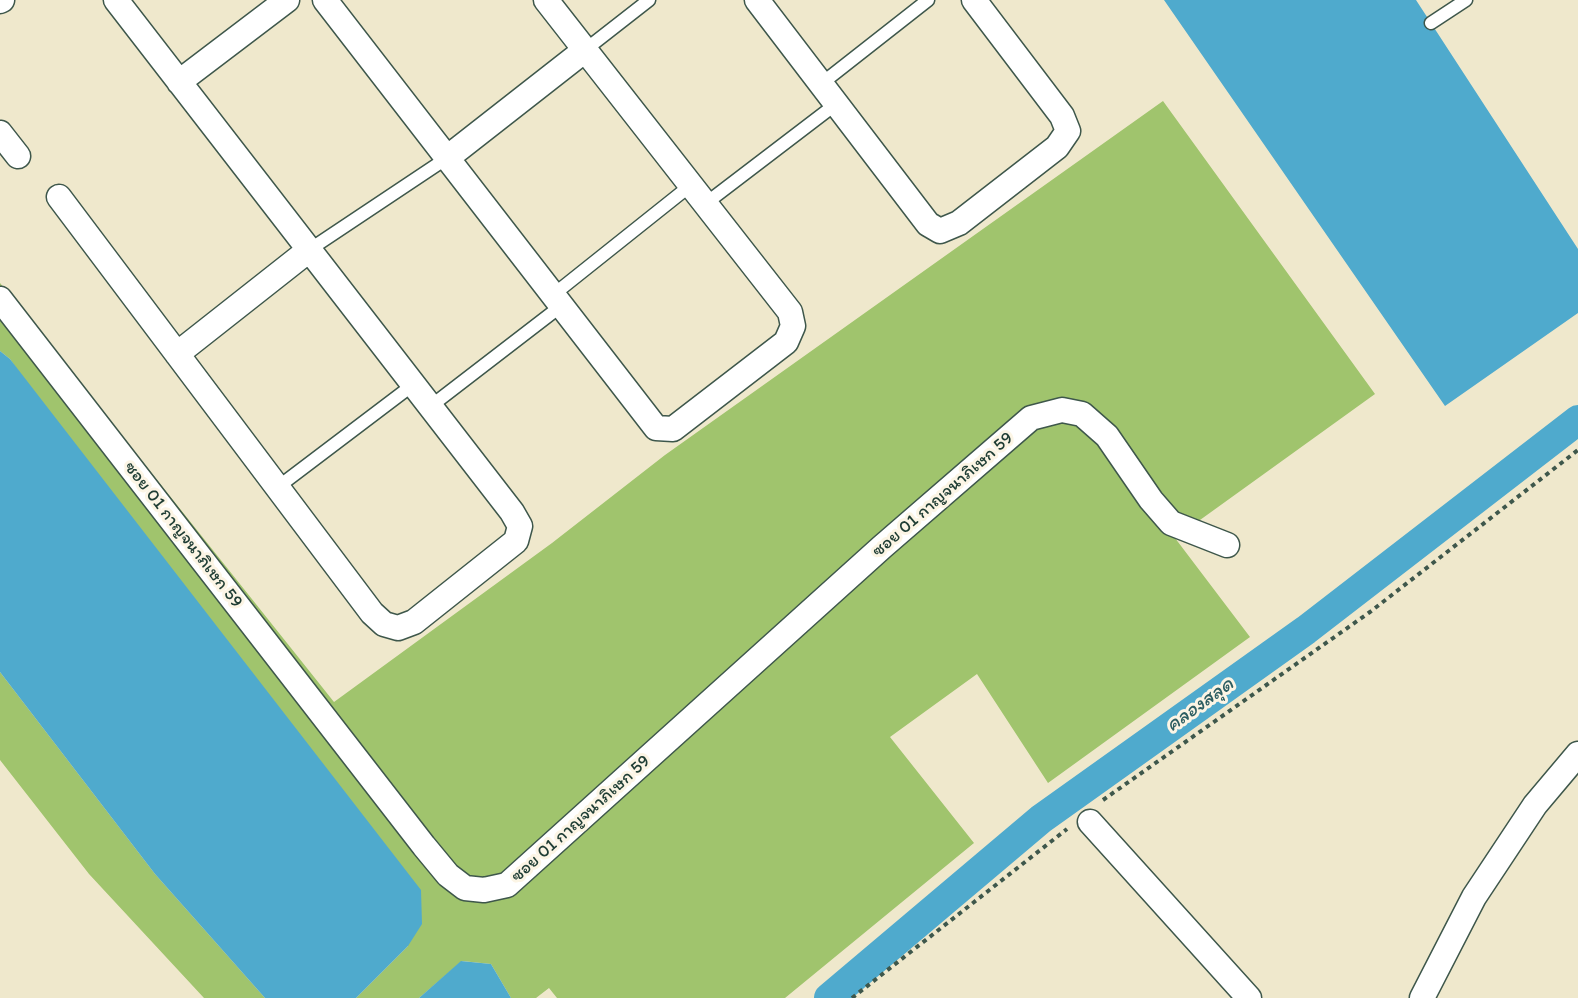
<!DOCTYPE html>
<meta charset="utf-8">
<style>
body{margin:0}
canvas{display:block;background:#efe8cc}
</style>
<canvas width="1578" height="998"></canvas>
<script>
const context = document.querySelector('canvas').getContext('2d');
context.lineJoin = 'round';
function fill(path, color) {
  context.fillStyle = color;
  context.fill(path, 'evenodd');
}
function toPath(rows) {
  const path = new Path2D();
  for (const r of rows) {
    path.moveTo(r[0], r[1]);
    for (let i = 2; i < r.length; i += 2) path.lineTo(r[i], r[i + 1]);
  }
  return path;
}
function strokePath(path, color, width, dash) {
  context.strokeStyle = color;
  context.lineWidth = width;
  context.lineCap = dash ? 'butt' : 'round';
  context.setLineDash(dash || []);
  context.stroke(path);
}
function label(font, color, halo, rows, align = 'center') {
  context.font = font + ' Itim,"Playpen Sans Thai",sans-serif';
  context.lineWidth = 6;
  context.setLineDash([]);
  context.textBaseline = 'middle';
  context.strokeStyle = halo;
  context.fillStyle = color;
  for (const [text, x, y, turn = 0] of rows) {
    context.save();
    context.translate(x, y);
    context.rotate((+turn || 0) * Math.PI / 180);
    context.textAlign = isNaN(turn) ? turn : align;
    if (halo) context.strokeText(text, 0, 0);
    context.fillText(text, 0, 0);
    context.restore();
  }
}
const green = toPath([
 [1163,101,1375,394,1175,538,1250,637,1048,783,977,674,890,737,974,843,785,998,557,998,549,988,536,998,511,998,491,964,462,961,419,998,356,998,408,946,10,359,0,351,0,283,334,702,552,543,665,455],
 [0,672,155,874,265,998,204,998,89,874,0,760]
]);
const water = toPath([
 [1164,0,1416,0,1578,249,1578,313,1445,406],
 [0,351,10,359,421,890,422,924,408,946,356,998,265,998,155,874,0,672],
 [461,961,491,964,511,998,419,998]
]);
const canal = toPath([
 [829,998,1041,819,1306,630,1578,420]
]);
const path = toPath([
 [1103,800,1370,612,1578,450],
 [852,998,1067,829]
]);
const lane = toPath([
 [1431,23,1466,0],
 [585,50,649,0],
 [821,84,928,0],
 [705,204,836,104],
 [309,250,447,158],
 [553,295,691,185],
 [431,406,561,306],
 [278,487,414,384]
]);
const street = toPath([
 [325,0,656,428,673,429,786,342,793,326,790,312,546,0],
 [757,0,928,224,940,231,959,223,1057,147,1068,131,1062,116,974,0],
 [0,1,2,0],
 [179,82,287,0],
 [0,133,18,156],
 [447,158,585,50],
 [59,197,372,613,384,624,398,628,414,622,516,541,520,526,512,512,116,0],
 [0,299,424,846,448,875,465,888,484,890,507,885,882,547,1031,418,1062,410,1082,414,1107,436,1151,500,1171,523,1227,545],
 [177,354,309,250],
 [1090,822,1249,998],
 [1422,998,1474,897,1535,805,1578,754]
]);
const streetNames = [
 ["ซอย 01 กาญจนาภิเษก 59",943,495,-41],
 ["ซอย 01 กาญจนาภิเษก 59",183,535,52],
 ["ซอย 01 กาญจนาภิเษก 59",581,819,-42]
];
const waterNames = [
 ["คลองสลุด",1200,705,-36]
];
fill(green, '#a0c46d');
fill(water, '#4faacd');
strokePath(canal, '#4faacd', 30);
strokePath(lane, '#3e574b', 15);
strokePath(street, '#3e574b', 27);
strokePath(path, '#3e574b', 4, [4.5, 4.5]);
strokePath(lane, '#fff', 12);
strokePath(street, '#fff', 24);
label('18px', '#1f3d34', '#fcf5e5', streetNames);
label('italic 20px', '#2d5e62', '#fcf5e5', waterNames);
</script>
